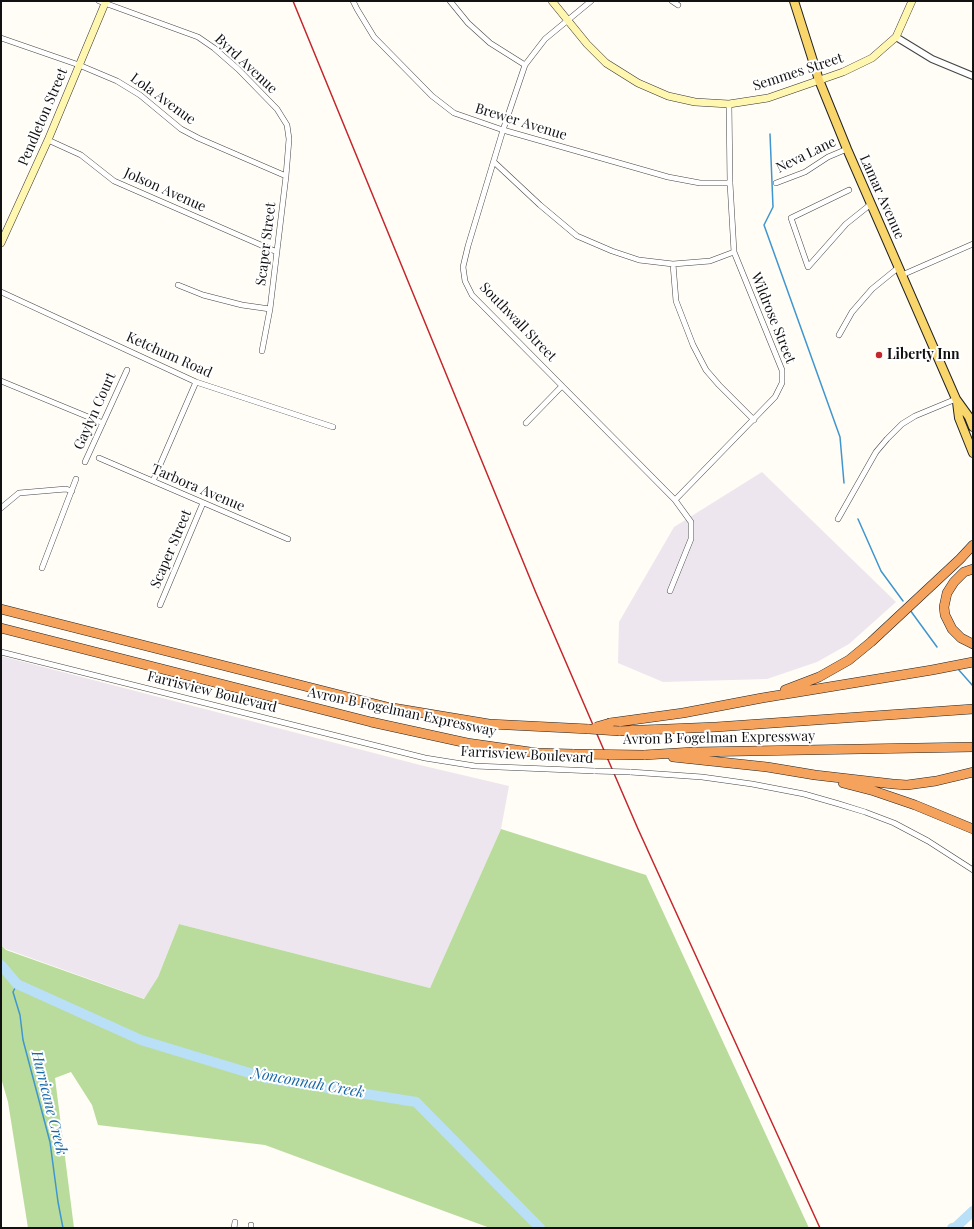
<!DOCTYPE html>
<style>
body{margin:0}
#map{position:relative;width:974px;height:1229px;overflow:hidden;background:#fffdf5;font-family:"Playfair Display",serif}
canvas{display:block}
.frame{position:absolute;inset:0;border:2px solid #111;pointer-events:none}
</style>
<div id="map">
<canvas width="974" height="1229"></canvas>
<div class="frame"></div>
</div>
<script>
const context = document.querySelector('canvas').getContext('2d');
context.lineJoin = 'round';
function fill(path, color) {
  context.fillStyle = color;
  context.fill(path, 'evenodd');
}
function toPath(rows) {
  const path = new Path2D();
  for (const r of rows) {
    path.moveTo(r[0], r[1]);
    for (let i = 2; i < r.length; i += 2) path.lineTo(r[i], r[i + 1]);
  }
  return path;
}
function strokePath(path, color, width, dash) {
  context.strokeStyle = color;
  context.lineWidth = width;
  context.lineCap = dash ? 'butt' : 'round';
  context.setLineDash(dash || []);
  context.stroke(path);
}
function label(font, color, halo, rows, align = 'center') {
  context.font = font + ' "Playfair Display",serif';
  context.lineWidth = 4;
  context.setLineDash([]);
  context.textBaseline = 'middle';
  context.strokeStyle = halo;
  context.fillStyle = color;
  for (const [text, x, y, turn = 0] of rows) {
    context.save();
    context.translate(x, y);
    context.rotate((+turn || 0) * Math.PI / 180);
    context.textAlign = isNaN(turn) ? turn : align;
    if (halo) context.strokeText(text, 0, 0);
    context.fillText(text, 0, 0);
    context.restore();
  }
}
const industrial = toPath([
 [762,472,896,602,849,644,817,662,767,679,663,682,618,663,619,622,674,527],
 [1,656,420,765,509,786,501,829,430,988,179,924,158,977,145,999,6,949,1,945]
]);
const forest = toPath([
 [501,829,646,875,809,1228,490,1228,265,1145,98,1125,92,1105,71,1072,55,1078,74,1228,28,1228,8,1102,1,1078,1,945,6,950,144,999,158,977,179,924,430,988]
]);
const stream = toPath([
 [770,134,773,207,764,225,840,437,844,483],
 [858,519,881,571,903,601],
 [910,610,937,647],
 [958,669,973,686],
 [17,984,13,992,20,1015,23,1040,50,1142,58,1202,63,1228]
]);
const river = toPath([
 [1,965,17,984,141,1040,266,1078,416,1102,540,1228],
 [952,1228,956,1227,973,1211]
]);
const minor = toPath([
 [99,1,198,37,214,48,238,69,277,109,287,125,289,139,286,176,270,309,262,351],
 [353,1,357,9,374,37,432,96,454,113,503,130,668,177,700,183,730,183],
 [450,1,468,23,490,43,525,65],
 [591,1,545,39,525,65,503,130,468,246,463,267,465,281,472,295,675,500,691,522,691,539,670,591],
 [672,1,678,5],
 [1,38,79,65,117,81,140,95,181,129,198,138,286,176],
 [48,140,81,155,114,181,277,252],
 [494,162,540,205,577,236,612,251,639,260,673,264,710,261,734,252],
 [776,183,805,172,828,157,847,149],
 [849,190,791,218,808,267,846,224,871,204],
 [673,264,676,301,693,345,706,370,719,385,754,420],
 [902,275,973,244],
 [178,285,203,295,242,305,270,309],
 [1,292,196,382,333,427],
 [839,335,852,312,872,289,899,267],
 [1,381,103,423],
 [526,423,562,386],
 [99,458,288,539],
 [85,462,127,370],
 [153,481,196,382],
 [675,500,775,397,782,383,782,370,734,252,730,183,729,104],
 [1,508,19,493,66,489,72,491],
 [838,519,876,452,887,439,902,424,915,416,956,399],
 [42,568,76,479],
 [160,605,203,503],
 [1,652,425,758,475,766,595,771],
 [630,772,702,777,752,784,804,794,839,804,865,812,894,823,928,841,973,870],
 [234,1228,235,1222],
 [251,1228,251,1225]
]);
const tertiary = toPath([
 [896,37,932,59,973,76]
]);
const secondary = toPath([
 [552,1,587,44,606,63,638,83,668,96,695,102,729,104,768,98,843,72,872,58,896,37,912,1],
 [1,243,48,140,106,1]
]);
const primary = toPath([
 [794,1,819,80,847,149,956,399,969,417,973,427],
 [957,402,959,418,973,453]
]);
const motorway = toPath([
 [973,569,964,572,954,582,947,593,944,607,945,615,952,629,961,638,973,644],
 [1,609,387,707,489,724,589,729],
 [1,628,371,722,467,743,537,753,574,754],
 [785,690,819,677,849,660,871,642,960,559,973,545],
 [610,723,683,713,762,698,932,670,973,662],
 [619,731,716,727,973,709],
 [644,755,693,752,973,747],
 [673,757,767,767,815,775,893,784,907,785,936,781,973,772],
 [843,783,874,791,915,805,973,829]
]);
const rail = toPath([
 [293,1,536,593,638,829,820,1228]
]);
const minorBridge = toPath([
 [595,771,630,772]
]);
const motorwayBridge = toPath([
 [596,727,610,723],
 [589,729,619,731],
 [574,754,644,755]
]);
const markers = [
 [879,355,4,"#c4262e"]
];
const streetNames = [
 ["Byrd Avenue",246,64,43],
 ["Semmes Street",798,72,-18],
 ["Lola Avenue",163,99,36],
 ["Pendleton Street",43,117,-67],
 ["Brewer Avenue",521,122,17],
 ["Neva Lane",806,155,-26],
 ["Jolson Avenue",165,190,24],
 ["Lamar Avenue",882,197,66],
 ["Scaper Street",266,244,-83],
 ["Wildrose Street",773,318,68],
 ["Southwall Street",518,322,46],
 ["Ketchum Road",169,355,24],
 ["Gaylyn Court",95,411,-66],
 ["Tarbora Avenue",198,488,23],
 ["Scaper Street",171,549,-67],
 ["Farrisview Boulevard",212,692,14],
 ["Avron B Fogelman Expressway",402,712,12],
 ["Avron B Fogelman Expressway",719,738,-1],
 ["Farrisview Boulevard",527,755,3]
];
const poiNames = [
 ["Liberty Inn",887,355]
];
const waterNames = [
 ["Nonconnah Creek",308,1083,10],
 ["Hurricane Creek",49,1103,76]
];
fill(industrial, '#eee6ef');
fill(forest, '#b9dc9c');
strokePath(stream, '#3f96cf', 1.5);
strokePath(river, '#b9e0f7', 10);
strokePath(minor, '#444', 6);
strokePath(tertiary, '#444', 8);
strokePath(secondary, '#333', 8);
strokePath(primary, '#222', 10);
strokePath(motorway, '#222', 10);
strokePath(minor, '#fff', 5);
strokePath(tertiary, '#fff', 6);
strokePath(secondary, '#fff6b0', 7);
strokePath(primary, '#f9d66b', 8);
strokePath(motorway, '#f5a25d', 9);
strokePath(rail, '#c4262e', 1.5);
strokePath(minorBridge, '#444', 6, []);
strokePath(motorwayBridge, '#222', 10, []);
strokePath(minorBridge, '#fff', 5);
strokePath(motorwayBridge, '#f5a25d', 9);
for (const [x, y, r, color] of markers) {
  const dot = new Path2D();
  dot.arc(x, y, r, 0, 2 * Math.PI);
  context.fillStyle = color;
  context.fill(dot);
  strokePath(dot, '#fff', 1.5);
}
label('14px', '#111', '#fff', streetNames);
label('bold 14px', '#111', '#fff', poiNames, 'left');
label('italic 15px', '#1768a6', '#fff', waterNames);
</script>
